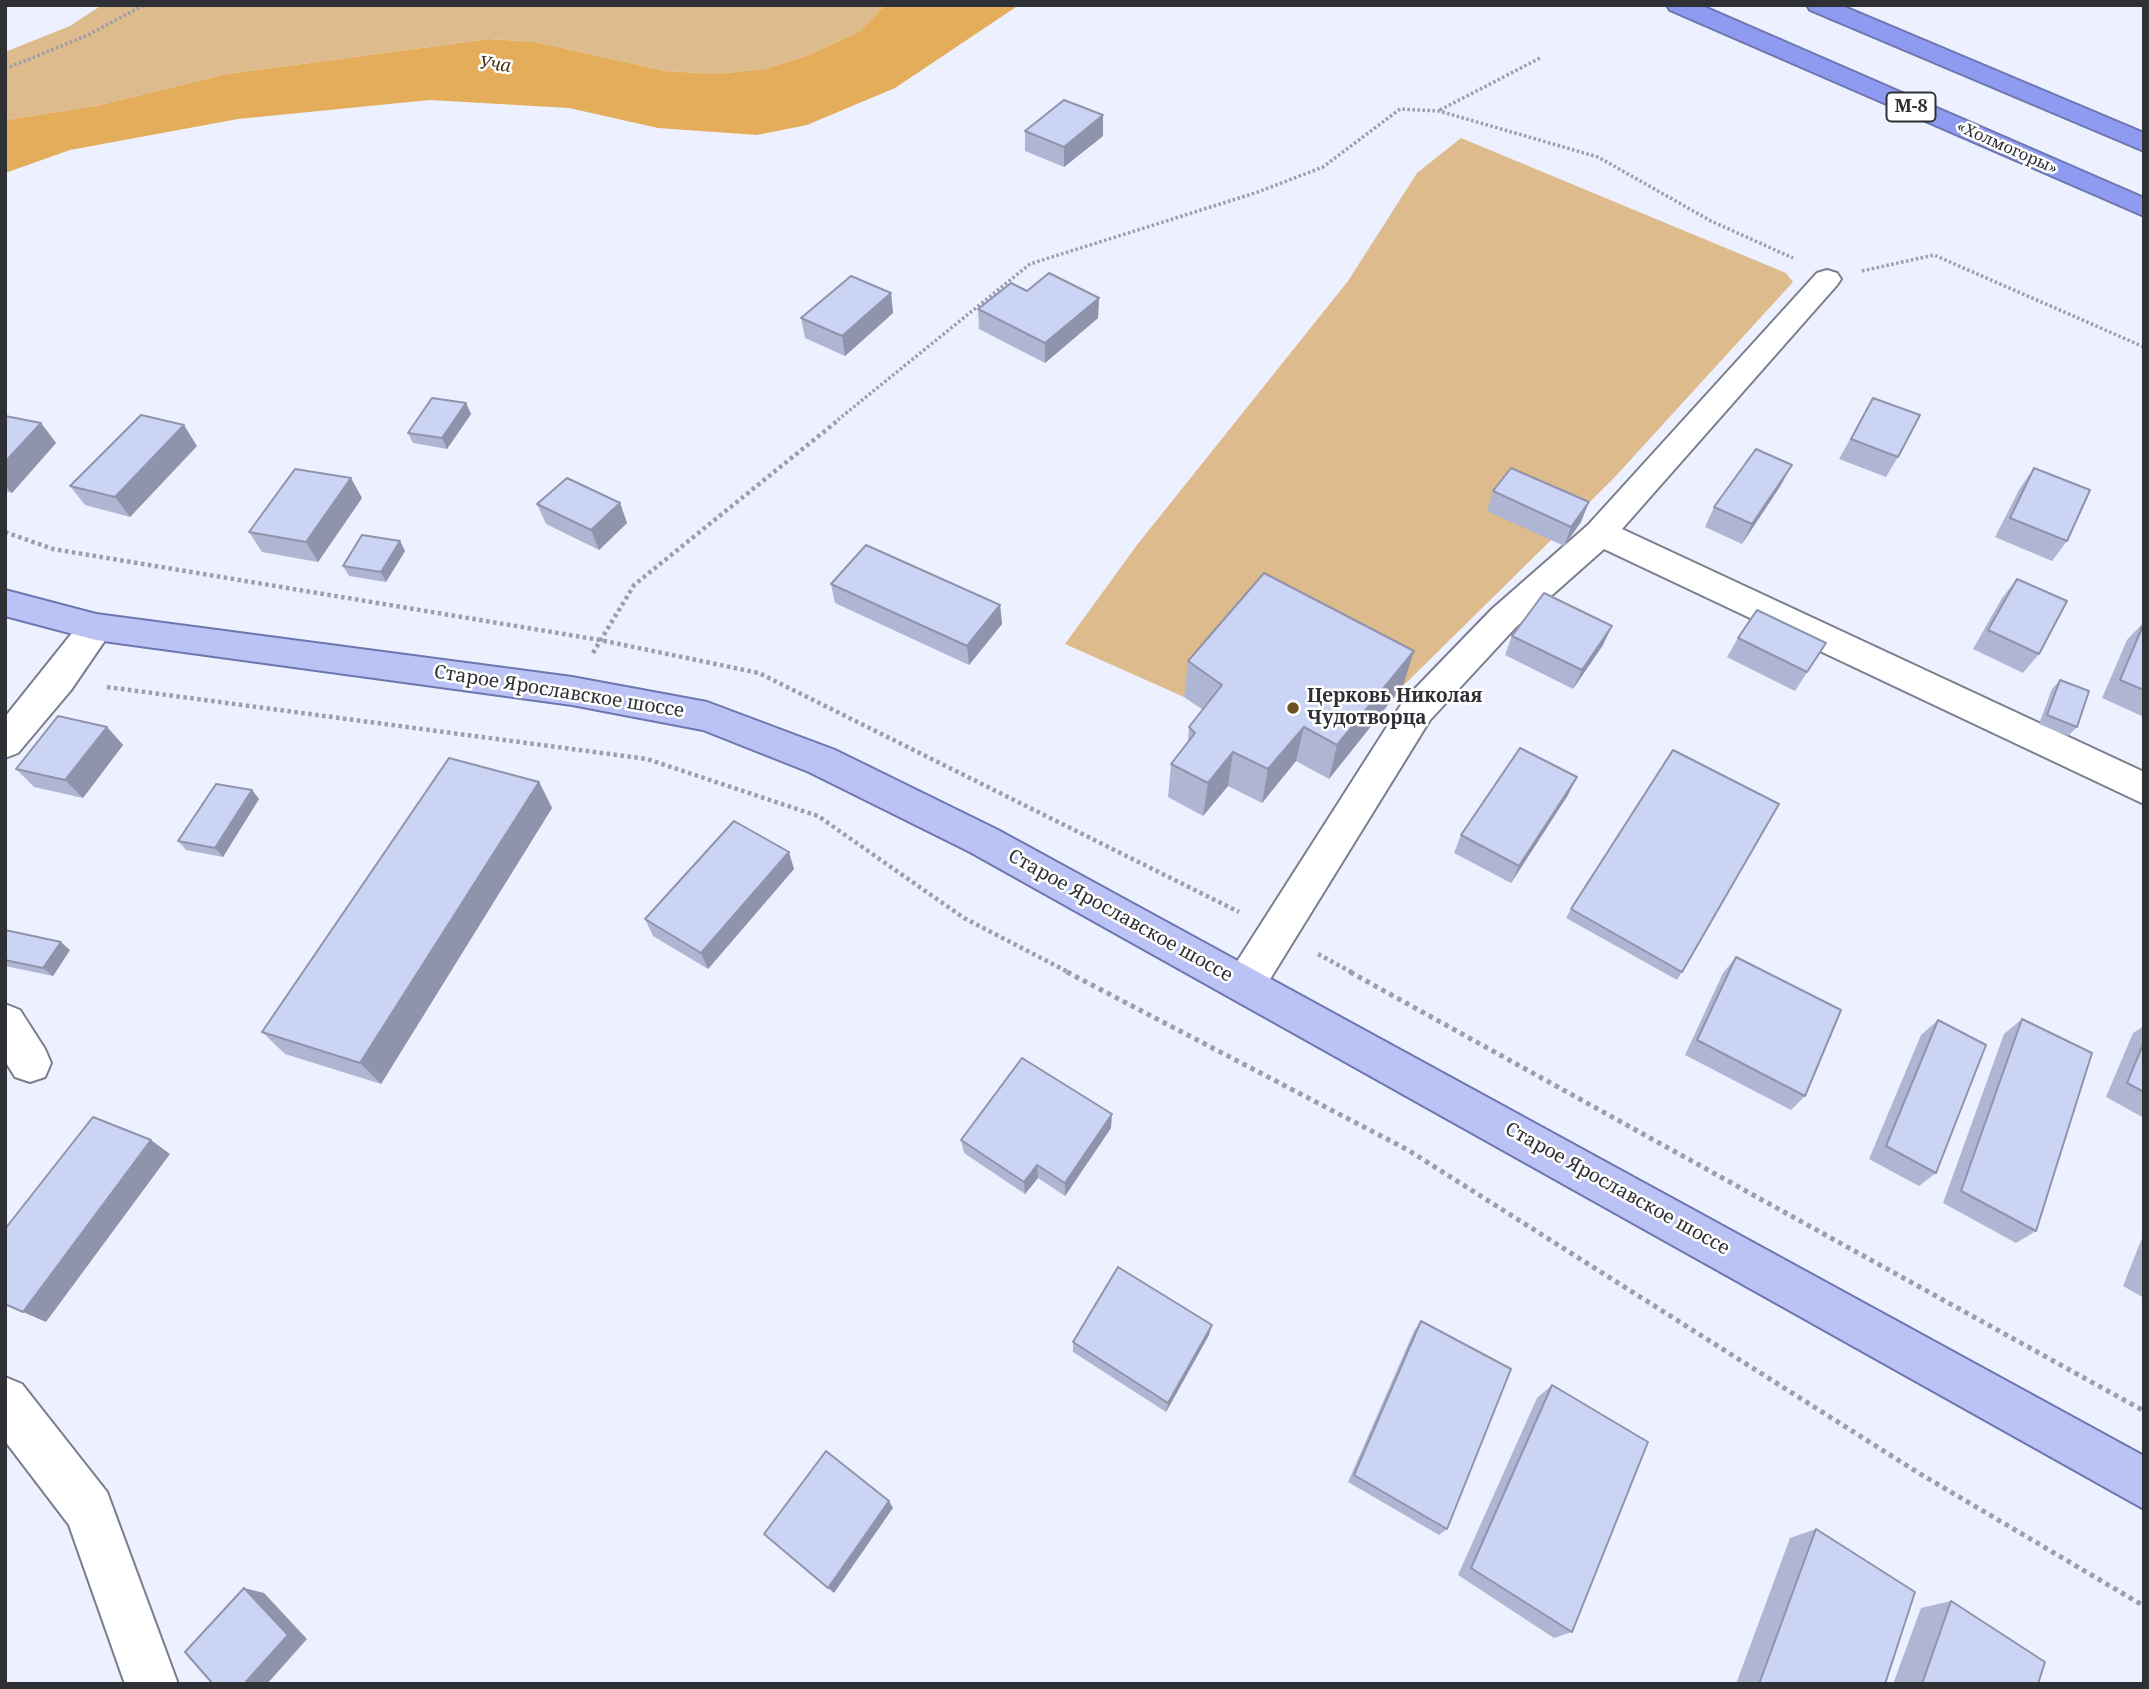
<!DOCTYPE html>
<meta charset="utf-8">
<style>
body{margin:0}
#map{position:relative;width:2149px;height:1689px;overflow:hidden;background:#edf0fe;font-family:"Noto Serif",serif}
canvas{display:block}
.frame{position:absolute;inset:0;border:7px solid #2f3036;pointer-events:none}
</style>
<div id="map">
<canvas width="2149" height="1689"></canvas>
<div class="frame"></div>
</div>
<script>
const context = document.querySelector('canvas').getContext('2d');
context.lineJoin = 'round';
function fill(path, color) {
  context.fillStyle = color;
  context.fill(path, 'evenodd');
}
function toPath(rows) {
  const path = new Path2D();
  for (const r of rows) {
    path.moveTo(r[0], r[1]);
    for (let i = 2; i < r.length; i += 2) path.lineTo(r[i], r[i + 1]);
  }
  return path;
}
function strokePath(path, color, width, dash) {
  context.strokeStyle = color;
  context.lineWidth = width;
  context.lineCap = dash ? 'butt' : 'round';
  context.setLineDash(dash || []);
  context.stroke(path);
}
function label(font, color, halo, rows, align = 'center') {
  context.font = font + ' "Noto Serif",serif';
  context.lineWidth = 5;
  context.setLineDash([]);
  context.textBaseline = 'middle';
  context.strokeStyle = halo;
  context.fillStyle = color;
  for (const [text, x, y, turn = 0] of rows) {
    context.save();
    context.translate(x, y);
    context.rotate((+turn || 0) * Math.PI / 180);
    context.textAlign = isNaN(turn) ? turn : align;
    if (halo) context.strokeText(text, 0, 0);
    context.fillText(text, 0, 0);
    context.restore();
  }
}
const green = toPath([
 [102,5,885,5,860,31,809,55,765,69,716,74,665,71,536,42,489,39,227,74,95,106,5,120,5,52,70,26],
 [1461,138,1786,273,1793,282,1613,479,1403,686,1259,610,1184,697,1065,644,1137,545,1348,281,1417,173]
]);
const water = toPath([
 [885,5,1019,5,895,88,807,125,757,135,658,128,569,108,430,100,238,119,70,150,5,173,5,120,95,106,227,74,489,39,536,42,665,71,716,74,765,69,809,55,860,31]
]);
const pathFar2 = toPath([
 [5,69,88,35,144,5],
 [1440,110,1542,57],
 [1862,271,1934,255,2144,347],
 [834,423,1030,264,1258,192,1323,167,1400,109,1439,111,1598,157,1711,221,1793,258]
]);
const pathFar1 = toPath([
 [5,532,53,549,600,640,759,673,1239,912],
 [593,653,634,585,836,422],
 [107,687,647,759,818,816,964,918,1070,973],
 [1318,954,1353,973]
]);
const path = toPath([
 [1067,972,1408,1150,1917,1472,2144,1606],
 [1350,972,2144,1411]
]);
const minor = toPath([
 [1827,270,1837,273,1841,279,1837,285,1622,529,2144,772,2144,804,1604,549,1516,627,1430,720,1259,997,1245,1002,1231,997,1225,984,1231,971,1404,700,1492,609,1588,525,1817,273,1827,270],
 [96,614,108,618,113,627,108,636,71,690,18,753,5,758,5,717,84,618,96,614],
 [5,1004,20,1010,45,1049,51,1063,45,1077,30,1082,15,1077,5,1061,5,1004],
 [5,1377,22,1384,107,1492,178,1684,125,1684,69,1525,5,1441,5,1377]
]);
const major = toPath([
 [5,590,96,614,572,677,707,702,835,750,998,830,2144,1456,2144,1509,970,852,809,772,703,730,572,705,96,640,5,616,5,590]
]);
const highway = toPath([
 [1667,5,1700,5,2144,198,2144,216,1670,10,1667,5],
 [1807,5,1840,5,2144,133,2144,151,1810,10,1807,5]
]);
const wall = toPath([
 [1025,131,1103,136,1064,167,1025,151],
 [1027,291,1099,298,1098,318,1045,363,979,329,978,309],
 [891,293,893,313,845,356,805,338,801,318],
 [1873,398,1898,457,1886,477,1839,459],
 [466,403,471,414,447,449,413,443,408,433],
 [5,416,41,423,56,443,12,493,5,491],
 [197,446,130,517,85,505,70,486],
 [2034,468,2067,541,2052,561,1995,537,2020,488],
 [1781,485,1742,544,1705,527,1714,507],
 [1493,491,1581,522,1564,546,1487,511],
 [362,498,318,562,262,552,249,532],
 [620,503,627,523,599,550,546,524,537,504],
 [400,541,405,551,386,582,349,576,343,566],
 [2017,579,2039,654,2023,673,1973,649,2002,598],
 [831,584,1000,605,1002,624,969,665,835,603],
 [2144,622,2144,717,2102,698,2127,640],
 [1512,636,1603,645,1573,689,1505,655],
 [1738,638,1826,643,1795,691,1727,657],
 [1414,651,1403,686,1329,779,1296,761,1262,803,1228,786,1203,816,1168,797,1171,764,1188,742,1189,727,1203,710,1184,697,1188,661],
 [2060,680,2077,727,2068,736,2039,724,2052,689],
 [107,727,123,745,83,798,34,787,16,769],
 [1577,777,1568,795,1511,883,1454,853,1461,835],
 [539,782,552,808,381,1084,285,1054,262,1032],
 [252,790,259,799,223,857,186,850,178,841],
 [794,869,708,969,653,936,645,919],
 [1571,909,1682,972,1677,980,1566,918],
 [5,930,70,950,53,976,5,966],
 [1736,957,1805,1096,1791,1110,1685,1055,1723,973],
 [2022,1019,2036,1231,2016,1243,1943,1203,2004,1034],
 [1938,1020,1936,1173,1919,1186,1869,1159,1921,1035],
 [2144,1026,2144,1118,2106,1097,2133,1033],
 [1111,1128,1065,1196,1038,1178,1025,1194,964,1153,961,1140],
 [2144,1233,2144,1298,2123,1286],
 [1421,1321,1447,1529,1439,1535,1348,1482,1414,1331],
 [1209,1335,1166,1412,1073,1352,1073,1342],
 [1552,1385,1572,1632,1554,1638,1458,1575,1537,1398],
 [1816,1529,1885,1684,1736,1684,1790,1538],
 [1951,1601,2038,1684,1893,1684,1921,1608]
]);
const shadedWall = toPath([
 [1103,115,1103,136,1064,167,1064,147],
 [891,293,893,313,845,356,842,336],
 [1099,298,1098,318,1045,363,1045,343],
 [466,403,471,414,447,449,442,438],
 [41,423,56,443,12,493,5,485,5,462],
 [184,425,197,446,130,517,115,497],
 [1792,465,1781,485,1742,544,1752,524],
 [351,478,362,498,318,562,306,542],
 [1589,502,1581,522,1564,546,1571,527],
 [620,503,627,523,599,550,591,530],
 [400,541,405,551,386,582,381,572],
 [1000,605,1002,624,969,665,967,646],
 [1612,626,1603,645,1573,689,1582,670],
 [1414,651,1403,686,1329,779,1337,745],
 [107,727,123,745,83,798,65,780],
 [1304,727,1296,761,1262,803,1268,769],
 [1233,752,1228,786,1203,816,1208,783],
 [1577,777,1568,795,1511,883,1519,866],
 [539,782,552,808,381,1084,360,1063],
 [252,790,259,799,223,857,215,848],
 [789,852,794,869,708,969,701,953],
 [61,942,70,950,53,976,43,968],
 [1112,1114,1111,1128,1065,1196,1065,1183],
 [151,1140,170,1154,46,1322,23,1312],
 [1037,1165,1038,1178,1025,1194,1024,1182],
 [1212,1325,1209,1335,1166,1412,1168,1403],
 [889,1501,893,1508,834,1593,828,1588],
 [244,1588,264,1593,307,1639,267,1684,244,1684]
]);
const building = toPath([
 [1064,100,1103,115,1064,147,1025,131,1064,100],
 [1049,273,1099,298,1045,343,978,309,1011,283,1027,291,1049,273],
 [851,276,891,293,842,336,801,318,851,276],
 [432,398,466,403,442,438,408,433,432,398],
 [1873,398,1920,415,1898,457,1851,439,1873,398],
 [141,415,184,425,115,497,70,486,141,415],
 [5,416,41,423,5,462,5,416],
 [1756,449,1792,465,1752,524,1714,507,1756,449],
 [1511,468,1589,502,1571,527,1493,491,1511,468],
 [2034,468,2090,490,2067,541,2010,518,2034,468],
 [295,469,351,478,306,542,249,532,295,469],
 [567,478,620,503,591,530,537,504,567,478],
 [362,535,400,541,381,572,343,566,362,535],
 [866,545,1000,605,967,646,831,584,866,545],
 [1264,573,1414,651,1337,745,1304,727,1268,769,1233,752,1208,783,1171,764,1195,733,1189,727,1222,685,1188,661,1264,573],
 [2017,579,2067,601,2039,654,1988,630,2017,579],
 [1544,593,1612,626,1582,670,1512,636,1544,593],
 [1757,610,1826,643,1807,672,1738,638,1757,610],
 [2144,623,2144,690,2120,680,2144,623],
 [2060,680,2089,691,2077,727,2047,715,2060,680],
 [58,716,107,727,65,780,16,769,58,716],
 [1520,748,1577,777,1519,866,1461,835,1520,748],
 [1673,750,1779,804,1682,972,1571,909,1673,750],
 [449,758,539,782,360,1063,262,1032,449,758],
 [216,784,252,790,215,848,178,841,216,784],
 [734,821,789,852,701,953,645,919,734,821],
 [5,930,61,942,43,968,5,960,5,930],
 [1736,957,1841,1010,1805,1096,1697,1040,1736,957],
 [2022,1019,2092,1053,2036,1231,1961,1191,2022,1019],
 [1938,1020,1986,1045,1936,1173,1886,1146,1938,1020],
 [2144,1042,2144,1092,2127,1083,2144,1042],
 [1022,1058,1112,1114,1065,1183,1037,1165,1024,1182,961,1140,1022,1058],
 [93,1117,151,1140,23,1312,5,1304,5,1229,93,1117],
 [1118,1267,1212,1325,1168,1403,1073,1342,1118,1267],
 [1421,1321,1511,1369,1447,1529,1354,1475,1421,1321],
 [1552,1385,1648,1442,1572,1632,1471,1568,1552,1385],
 [826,1451,889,1501,828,1588,764,1534,826,1451],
 [1816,1529,1915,1592,1885,1684,1759,1684,1816,1529],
 [244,1588,288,1635,244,1684,213,1684,185,1652,244,1588],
 [1951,1601,2045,1662,2038,1684,1922,1684,1951,1601]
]);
const markers = [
 [1293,708,7,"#6e5024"]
];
const farStreetnames = [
 ["«Холмогоры»",2007,148,24]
];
const farWaternames = [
 ["Уча",495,65,7]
];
const shields = [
 [1911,107,49]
];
const shieldNames = [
 ["М-8",1911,107]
];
const streetNames = [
 ["Старое Ярославское шоссе",559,692,9],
 ["Старое Ярославское шоссе",1120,916,29],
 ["Старое Ярославское шоссе",1617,1189,29]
];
const poiNames = [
 ["Церковь Николая",1307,697],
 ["Чудотворца",1307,719]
];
fill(green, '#debb8c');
fill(water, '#e3ad5c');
strokePath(minor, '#7a7d8c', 4);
strokePath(major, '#6d76af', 4);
strokePath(highway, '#6d76af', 4);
strokePath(pathFar2, '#9c9ea9', 3.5, [2.5, 2.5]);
strokePath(pathFar1, '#9c9ea9', 4.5, [3.5, 3.5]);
strokePath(path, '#9c9ea9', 5, [4.5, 4.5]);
fill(minor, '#fff');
fill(major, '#bbc3f6');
fill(highway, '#8e9bf0');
fill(wall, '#afb6d3');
fill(shadedWall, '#8f94ac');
fill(building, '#ccd4f5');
strokePath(building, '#8f94ac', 2);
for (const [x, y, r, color] of markers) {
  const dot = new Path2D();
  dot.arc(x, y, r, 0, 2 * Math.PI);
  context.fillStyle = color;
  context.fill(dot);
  strokePath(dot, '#fff', 2.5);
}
label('16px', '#2f3036', '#fff', farStreetnames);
label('italic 18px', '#4c3512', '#fff', farWaternames);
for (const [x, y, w] of shields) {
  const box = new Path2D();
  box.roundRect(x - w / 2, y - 14.5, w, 29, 5);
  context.fillStyle = '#fff';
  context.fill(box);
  strokePath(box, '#2f3036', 2);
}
label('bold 18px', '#2f3036', null, shieldNames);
label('19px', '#2f3036', '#fff', streetNames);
label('bold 19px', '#2f3036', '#fff', poiNames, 'left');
</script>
